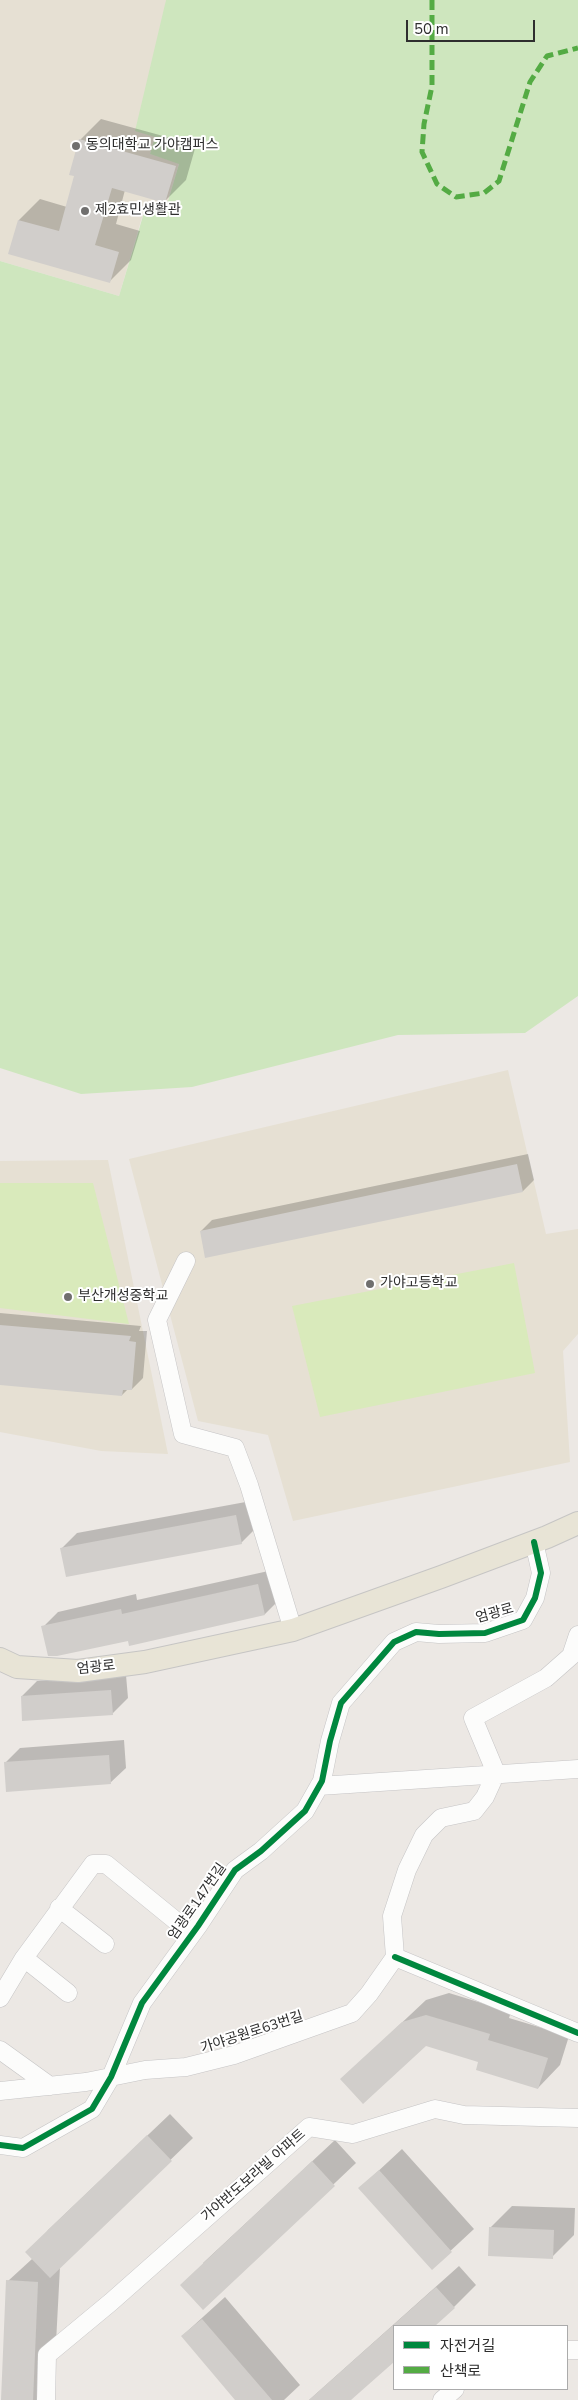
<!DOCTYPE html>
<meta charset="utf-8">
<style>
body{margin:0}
#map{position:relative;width:578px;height:2400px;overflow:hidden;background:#ece8e4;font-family:"Nunito Sans","Noto Sans KR",sans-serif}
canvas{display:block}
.legend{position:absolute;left:393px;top:2325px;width:175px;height:65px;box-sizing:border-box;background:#fff;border:1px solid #ababab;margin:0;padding:6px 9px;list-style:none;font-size:15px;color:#2e2e2e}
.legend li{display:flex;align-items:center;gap:10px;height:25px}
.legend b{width:25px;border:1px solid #ababab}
.scale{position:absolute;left:406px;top:20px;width:129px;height:22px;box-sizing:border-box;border:2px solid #2e2e2e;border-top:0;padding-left:6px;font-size:15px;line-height:18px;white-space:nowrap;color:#2e2e2e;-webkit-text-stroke:4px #fff;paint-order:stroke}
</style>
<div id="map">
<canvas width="578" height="2400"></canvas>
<ul class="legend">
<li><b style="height:6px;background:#00873e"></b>자전거길</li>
<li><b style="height:6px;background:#54ab44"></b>산책로</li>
</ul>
<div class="scale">50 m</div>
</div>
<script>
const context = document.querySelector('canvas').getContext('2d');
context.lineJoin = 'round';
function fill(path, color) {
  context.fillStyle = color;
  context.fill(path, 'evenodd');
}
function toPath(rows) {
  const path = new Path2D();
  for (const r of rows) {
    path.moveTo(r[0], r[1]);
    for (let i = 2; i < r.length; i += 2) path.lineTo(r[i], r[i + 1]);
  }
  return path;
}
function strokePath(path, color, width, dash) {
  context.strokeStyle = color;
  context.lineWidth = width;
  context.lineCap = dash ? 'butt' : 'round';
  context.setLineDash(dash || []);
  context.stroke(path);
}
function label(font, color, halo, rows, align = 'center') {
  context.font = font + ' "Nunito Sans","Noto Sans KR",sans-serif';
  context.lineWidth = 4;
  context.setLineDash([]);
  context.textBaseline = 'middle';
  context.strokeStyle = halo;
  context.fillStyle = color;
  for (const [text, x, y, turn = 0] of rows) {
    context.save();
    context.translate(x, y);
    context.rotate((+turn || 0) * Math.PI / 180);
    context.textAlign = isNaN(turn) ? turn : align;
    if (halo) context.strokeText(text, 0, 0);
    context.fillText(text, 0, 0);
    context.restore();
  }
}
const education = toPath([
 [0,0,166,0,155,137,150,154,179,163,165,211,145,207,119,296,0,261],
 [508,1070,546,1234,578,1229,578,1334,563,1351,570,1462,293,1521,268,1435,198,1421,129,1159],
 [108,1160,168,1454,101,1451,0,1432,0,1161]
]);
const green = toPath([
 [166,0,578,0,578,996,525,1033,398,1035,192,1087,81,1094,0,1068,0,261,119,296,146,206,165,211,179,164,150,154,155,137,135,131]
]);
const pitch = toPath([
 [0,1183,93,1183,129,1324,0,1308],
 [514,1263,535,1373,320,1417,292,1306]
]);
const shadow = toPath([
 [101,119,196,145,186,180,165,201,125,190,116,224,140,231,131,260,110,281,10,253,19,220,40,199,67,207,76,175,80,140],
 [528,1154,534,1180,523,1191,201,1231,212,1220],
 [0,1313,141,1326,139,1331,147,1331,143,1378,132,1389,128,1389,122,1395,0,1384],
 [251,1501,256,1528,241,1543,62,1548,77,1533],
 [273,1570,280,1599,265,1614,129,1639,43,1627,58,1612,136,1594,137,1600],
 [126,1675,128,1698,112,1714,22,1696,37,1681],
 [124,1740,126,1768,110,1783,5,1763,20,1748],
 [449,1993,511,2012,509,2018,569,2036,560,2065,538,2088,480,2061,425,2045,342,2079,426,2000],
 [170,2114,193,2138,60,2267,53,2400,2,2400,8,2281,32,2259,48,2230],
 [335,2140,356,2163,203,2308,203,2263],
 [402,2149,474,2229,432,2268,360,2188],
 [512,2206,575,2208,574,2235,552,2257,490,2228],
 [459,2266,476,2285,454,2307,433,2326,394,2326,394,2360,349,2400,309,2400],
 [225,2297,300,2385,284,2400,237,2400,182,2336]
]);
const building = toPath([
 [79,139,176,166,165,203,112,188,95,245,119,252,110,283,8,254,18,220,59,231,74,176,69,175],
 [517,1164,523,1192,205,1258,200,1231],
 [0,1325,131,1336,129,1341,136,1342,132,1390,123,1390,122,1396,0,1385],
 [236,1515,242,1544,66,1577,60,1548],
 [258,1584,265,1615,129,1646,128,1641,57,1656,48,1656,41,1626,121,1609,122,1614],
 [111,1690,113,1715,22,1721,21,1696],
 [109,1755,111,1784,6,1792,4,1762],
 [426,2015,490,2034,488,2040,548,2058,538,2089,476,2070,478,2062,426,2046,363,2104,340,2079,402,2022],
 [147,2135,172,2161,50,2278,25,2252],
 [312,2161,335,2186,203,2310,180,2285],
 [379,2170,452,2252,432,2270,358,2188],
 [489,2227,554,2230,553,2259,488,2256],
 [6,2280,38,2282,33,2400,1,2400],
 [436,2287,455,2308,435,2326,394,2326,394,2362,351,2400,309,2400],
 [202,2319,272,2400,235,2400,181,2336]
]);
const minor = toPath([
 [186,1261,157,1320,183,1434,235,1448,249,1485,293,1630],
 [319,1786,578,1769],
 [59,1908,105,1944],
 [395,1957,578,2033],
 [24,1958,68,1993],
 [0,1998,24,1958,93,1864,106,1864,192,1934],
 [0,2050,50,2086],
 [0,2091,86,2082,145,2070,186,2067,234,2055,352,2013,369,1994,395,1957,392,1916,407,1870,424,1835,441,1818,474,1811,485,1797,496,1773,473,1718,546,1678,571,1656,578,1635],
 [0,2145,23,2148,92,2109,111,2077,142,2003,198,1926,235,1870,261,1851,305,1811,322,1781,330,1741,341,1703,394,1642,416,1632,439,1634,485,1633,523,1620,535,1598,541,1573,534,1542],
 [567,2350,578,2350],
 [46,2400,47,2355,111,2302,309,2127,353,2134,435,2109,464,2115,578,2118],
 [442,2400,455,2389]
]);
const major = toPath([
 [0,1659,17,1667,78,1671,145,1662,293,1630,441,1577,547,1537,578,1523]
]);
const quiet = toPath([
 [432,0,432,86,424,124,422,152,437,184,456,197,484,193,499,181,530,82,547,56,578,48]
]);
const cycleway = toPath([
 [395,1957,578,2033],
 [0,2145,23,2148,92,2109,111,2077,142,2003,198,1926,235,1870,261,1851,305,1811,322,1781,330,1741,341,1703,394,1642,416,1632,439,1634,485,1633,523,1620,535,1598,541,1573,534,1542]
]);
const markers = [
 [76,146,5,"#706f6e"],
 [85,211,5,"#706f6e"],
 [370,1284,5,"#706f6e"],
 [68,1297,5,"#706f6e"]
];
const poiNames = [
 ["동의대학교 가야캠퍼스",86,146],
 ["제2효민생활관",95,211],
 ["가야고등학교",380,1284],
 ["부산개성중학교",78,1297]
];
const streetNames = [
 ["엄광로",495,1614,-16],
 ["엄광로",96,1668,-6],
 ["엄광로147번길",198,1902,-55],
 ["가야공원로63번길",252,2033,-18],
 ["가야반도보라빌 아파트",254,2176,-41]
];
fill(education, '#e6e0d3');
fill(green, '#cee6be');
fill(pitch, '#d9eabb');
fill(shadow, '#0003');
fill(building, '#d1cecb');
strokePath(minor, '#c5c4c5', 19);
strokePath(major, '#c6c5c4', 24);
strokePath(minor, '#fcfcfb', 18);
strokePath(major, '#e8e4d6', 22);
strokePath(quiet, '#54ab44', 5, [10, 5]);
strokePath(cycleway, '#00873e', 6);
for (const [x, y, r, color] of markers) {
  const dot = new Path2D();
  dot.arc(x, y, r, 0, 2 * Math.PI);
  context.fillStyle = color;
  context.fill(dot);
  strokePath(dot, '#fff', 2);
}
label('14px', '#2e2e2e', '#fff', poiNames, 'left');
label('14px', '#2e2e2e', '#fff', streetNames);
</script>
